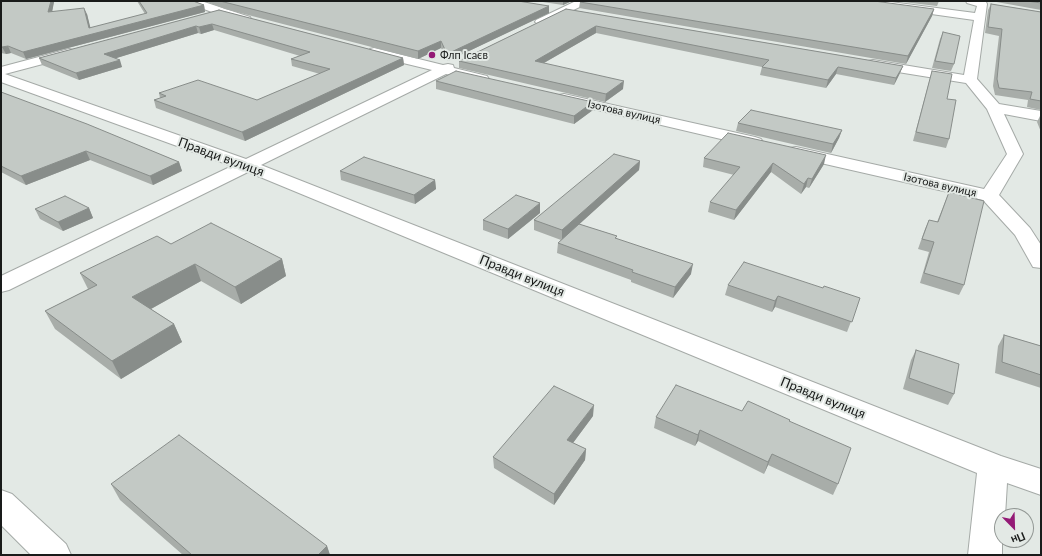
<!DOCTYPE html>
<meta charset="utf-8">
<style>
body{margin:0}
#map{position:relative;width:1042px;height:556px;overflow:hidden;background:#e3e9e5;font-family:Lato,sans-serif}
canvas{display:block}
.frame{position:absolute;inset:0;border:2px solid #191b1a;pointer-events:none}
.north{position:absolute;left:994px;top:508px;width:40px;height:40px;box-sizing:border-box;background:#e3e9e5;border:1px solid #929794;border-radius:50%;rotate:157deg;font-size:11px;font-weight:700;line-height:16px;text-align:center;color:#191b1a}
.north::after{content:'';display:block;margin:auto;width:14px;height:18px;background:#941a76;clip-path:polygon(50% 0,100% 100%,50% 72%,0 100%)}
</style>
<div id="map">
<canvas width="1042" height="556"></canvas>
<div class="frame"></div>
<div class="north">Пн</div>
</div>
<script>
const context = document.querySelector('canvas').getContext('2d');
context.lineJoin = 'round';
function toPath(rows) {
  const path = new Path2D();
  for (const r of rows) {
    path.moveTo(r[0], r[1]);
    for (let i = 2; i < r.length; i += 2) path.lineTo(r[i], r[i + 1]);
  }
  return path;
}
function strokePath(path, color, width, dash) {
  context.strokeStyle = color;
  context.lineWidth = width;
  context.lineCap = dash ? 'butt' : 'round';
  context.setLineDash(dash || []);
  context.stroke(path);
}
function fill(path, color) {
  context.fillStyle = color;
  context.fill(path, 'evenodd');
}
function label(font, color, halo, rows, align = 'center') {
  context.font = font + ' Lato,sans-serif';
  context.lineWidth = 4;
  context.setLineDash([]);
  context.textBaseline = 'middle';
  context.strokeStyle = halo;
  context.fillStyle = color;
  for (const [text, x, y, turn = 0] of rows) {
    context.save();
    context.translate(x, y);
    context.rotate((+turn || 0) * Math.PI / 180);
    context.textAlign = isNaN(turn) ? turn : align;
    if (halo) context.strokeText(text, 0, 0);
    context.fillText(text, 0, 0);
    context.restore();
  }
}
const street = toPath([
 [187,1,201,1,250,17,251,19,250,21,242,21,217,14,188,3,187,1],
 [576,1,589,1,588,3,544,24,540,25,535,22,536,20,576,1],
 [855,1,883,1,975,13,977,6,967,3,966,1,986,2,987,4,977,79,999,104,1041,111,1041,121,1004,114,1023,154,999,195,1030,228,1041,245,1041,268,1033,267,1015,235,983,200,790,156,788,152,790,148,796,147,984,189,1007,154,987,109,966,83,873,68,868,67,867,64,868,61,873,60,964,75,974,20,860,4,855,1],
 [374,48,443,65,448,64,453,65,454,68,487,76,489,79,487,82,482,83,446,74,261,165,1001,456,1041,469,1041,495,1007,483,1005,516,1002,516,1002,555,968,555,977,473,248,172,9,290,1,292,1,276,232,166,1,82,1,67,69,49,73,50,75,53,73,56,5,74,246,159,432,70,370,55,368,52,370,49,374,48],
 [564,94,755,137,761,139,763,142,761,145,755,147,559,101,557,98,559,95,564,94],
 [1,490,12,494,66,544,71,555,31,555,1,525,1,490]
]);
const wall = toPath([
 [1,1,54,1,52,11,87,14,90,28,145,14,137,1,193,1,204,5,205,12,26,59,11,53,6,54,1,53],
 [205,1,518,1,549,6,549,13,448,61,441,48,418,59,225,9],
 [536,1,572,1,563,5],
 [895,1,939,1,937,6],
 [991,1,1041,1,1041,10],
 [580,2,934,9,932,16,906,64,579,8],
 [991,4,1041,12,1041,110,1027,107,1028,100,995,95,993,86,999,36,985,33,988,10],
 [566,9,903,66,900,73,894,85,836,74,826,88,760,75,762,67,596,33,544,63,623,89,605,102,459,68,459,61],
 [219,10,403,58,404,65,245,141,156,108,154,100,160,98,159,93,257,100,320,74,292,66,291,59,300,56,214,30,201,34,198,33,116,58,122,67,79,80,42,65,39,58],
 [943,32,954,64,951,71,932,68,940,39],
 [932,71,947,99,949,139,946,148,913,141,930,78],
 [436,81,593,110,574,124,436,89],
 [1,92,179,162,182,171,153,185,90,160,26,185,1,172],
 [1041,114,1041,132,1037,122],
 [738,123,842,130,839,138,831,153,736,131],
 [704,158,824,164,809,188,806,187,801,194,771,172,734,220,708,212,710,202,734,175,703,167],
 [640,161,639,170,579,224,617,236,616,238,691,274,673,298,631,282,631,280,557,253,558,243,561,240,534,230,534,220],
 [340,171,435,180,436,189,415,204,341,180],
 [949,192,964,285,959,295,920,283,929,252,918,249,925,229,929,220,937,222],
 [89,208,93,218,63,231,40,219,35,209],
 [540,213,508,239,483,230,483,220],
 [171,244,282,259,286,276,241,304,201,281,151,309,174,324,182,342,121,379,55,329,45,311,88,289,80,273],
 [728,285,823,288,860,298,847,332,775,307,772,312,725,295],
 [1004,335,1041,346,1041,388,995,373,998,346],
 [916,350,954,394,948,405,903,389,911,360],
 [593,416,573,443,586,449,585,460,554,505,494,468,493,457],
 [656,417,789,421,838,484,833,495,768,465,764,474,698,441,695,446,654,428],
 [111,484,327,546,330,555,183,555,120,500]
]);
const shadedWall = toPath([
 [51,1,54,1,54,2,51,18,48,12],
 [563,1,572,1,563,5],
 [204,5,205,12,26,59,23,52,89,28,84,8,87,14,92,34],
 [549,6,549,13,448,61,447,54],
 [934,9,932,16,906,64,908,56],
 [212,24,214,30,201,34,199,27],
 [196,26,198,33,107,61,104,54],
 [596,26,596,33,535,68,535,61],
 [441,41,441,48,418,59,418,51],
 [8,46,11,53,6,54,2,47],
 [403,58,404,65,245,141,242,132],
 [120,60,122,67,79,80,76,73],
 [903,66,900,73,894,85,896,78],
 [838,67,836,74,826,88,828,80],
 [624,81,623,89,605,102,606,94],
 [593,102,593,110,574,124,574,116],
 [842,130,839,138,831,153,833,144],
 [86,151,90,160,26,185,21,176],
 [826,155,824,164,809,188,812,179],
 [640,161,639,170,562,240,562,230],
 [179,162,182,171,153,185,150,176],
 [773,163,771,172,734,220,736,210],
 [808,178,806,187,801,194,804,184],
 [435,180,436,189,415,204,414,195],
 [540,203,540,213,508,239,508,229],
 [89,208,93,218,63,231,58,222],
 [282,259,286,276,241,304,235,287],
 [195,264,201,281,140,315,132,297],
 [693,264,691,274,673,298,675,287],
 [778,296,775,307,772,312,775,301],
 [174,324,182,342,121,379,112,361],
 [594,405,593,416,567,451,567,440],
 [700,430,698,441,695,446,698,435],
 [586,449,585,460,554,505,554,494],
 [772,454,768,465,764,474,768,462],
 [327,546,330,555,318,555]
]);
const building = toPath([
 [1,1,51,1,48,12,84,8,89,28,147,13,139,1,193,1,204,5,23,52,8,46,2,47,1,47,1,1],
 [220,1,518,1,549,6,447,54,441,41,418,51,220,1],
 [581,1,874,1,934,9,908,56,580,2,581,1],
 [1027,1,1041,1,1041,3,1027,1],
 [991,4,1041,12,1041,101,1030,99,1032,92,999,88,997,79,1002,29,988,27,991,4],
 [566,9,903,66,896,78,838,67,828,80,762,67,769,60,596,26,535,61,624,81,606,94,459,61,566,9],
 [219,10,403,58,242,132,154,100,166,96,159,93,198,80,257,100,330,69,291,59,310,52,212,24,199,27,196,26,104,54,120,60,76,73,39,58,219,10],
 [943,32,960,36,954,64,935,61,943,32],
 [456,71,593,102,574,116,436,81,456,71],
 [932,71,952,74,947,99,956,100,949,139,916,132,932,71],
 [1,92,87,124,179,162,150,176,86,151,21,176,1,166,1,122,2,121,1,121,1,92],
 [751,110,842,130,833,144,738,123,751,110],
 [728,133,826,155,812,179,808,178,804,184,773,163,736,210,710,202,740,167,704,158,728,133],
 [614,154,640,161,562,230,534,220,614,154],
 [364,157,435,180,414,195,340,171,364,157],
 [949,192,984,201,964,285,924,273,934,242,922,239,929,220,938,222,949,192],
 [516,195,540,203,508,229,483,220,516,195],
 [65,196,89,208,58,222,35,209,65,196],
 [211,223,282,259,235,287,195,264,132,297,174,324,112,361,45,311,97,285,80,273,157,236,171,244,211,223],
 [579,224,617,236,615,238,693,264,675,287,632,272,633,270,558,243,579,224],
 [744,262,823,288,824,286,860,298,852,322,778,296,775,301,728,285,744,262],
 [1004,335,1041,346,1041,375,1002,362,1004,335],
 [916,350,959,364,954,394,909,378,916,350],
 [676,385,742,411,748,401,790,420,789,421,851,448,838,484,772,454,768,462,700,430,698,435,656,417,676,385],
 [554,386,594,405,567,440,586,449,554,494,493,457,554,386],
 [179,435,327,546,318,555,192,555,111,484,179,435]
]);
const markers = [
 [432,55,4,"#941a76"]
];
const farPoinames = [
 ["Флп Ісаєв",440,55]
];
const farStreetnames = [
 ["Ізотова вулиця",624,112,13],
 ["Ізотова вулиця",940,185,13]
];
const streetNames = [
 ["Правди вулиця",221,157,20],
 ["Правди вулиця",522,276,22],
 ["Правди вулиця",823,398,22]
];
strokePath(street, '#a5aaa7', 2);
fill(street, '#fff');
fill(wall, '#a8ada9');
fill(shadedWall, '#888d8a');
fill(building, '#c3c9c5');
strokePath(building, '#888d8a', 1);
for (const [x, y, r, color] of markers) {
  const dot = new Path2D();
  dot.arc(x, y, r, 0, 2 * Math.PI);
  context.fillStyle = color;
  context.fill(dot);
  strokePath(dot, '#e3e9e5', 1.5);
}
label('11px', '#191b1a', '#e3e9e5', farPoinames, 'left');
label('11px', '#191b1a', '#e3e9e5', farStreetnames);
label('13px', '#191b1a', '#e3e9e5', streetNames);
</script>
